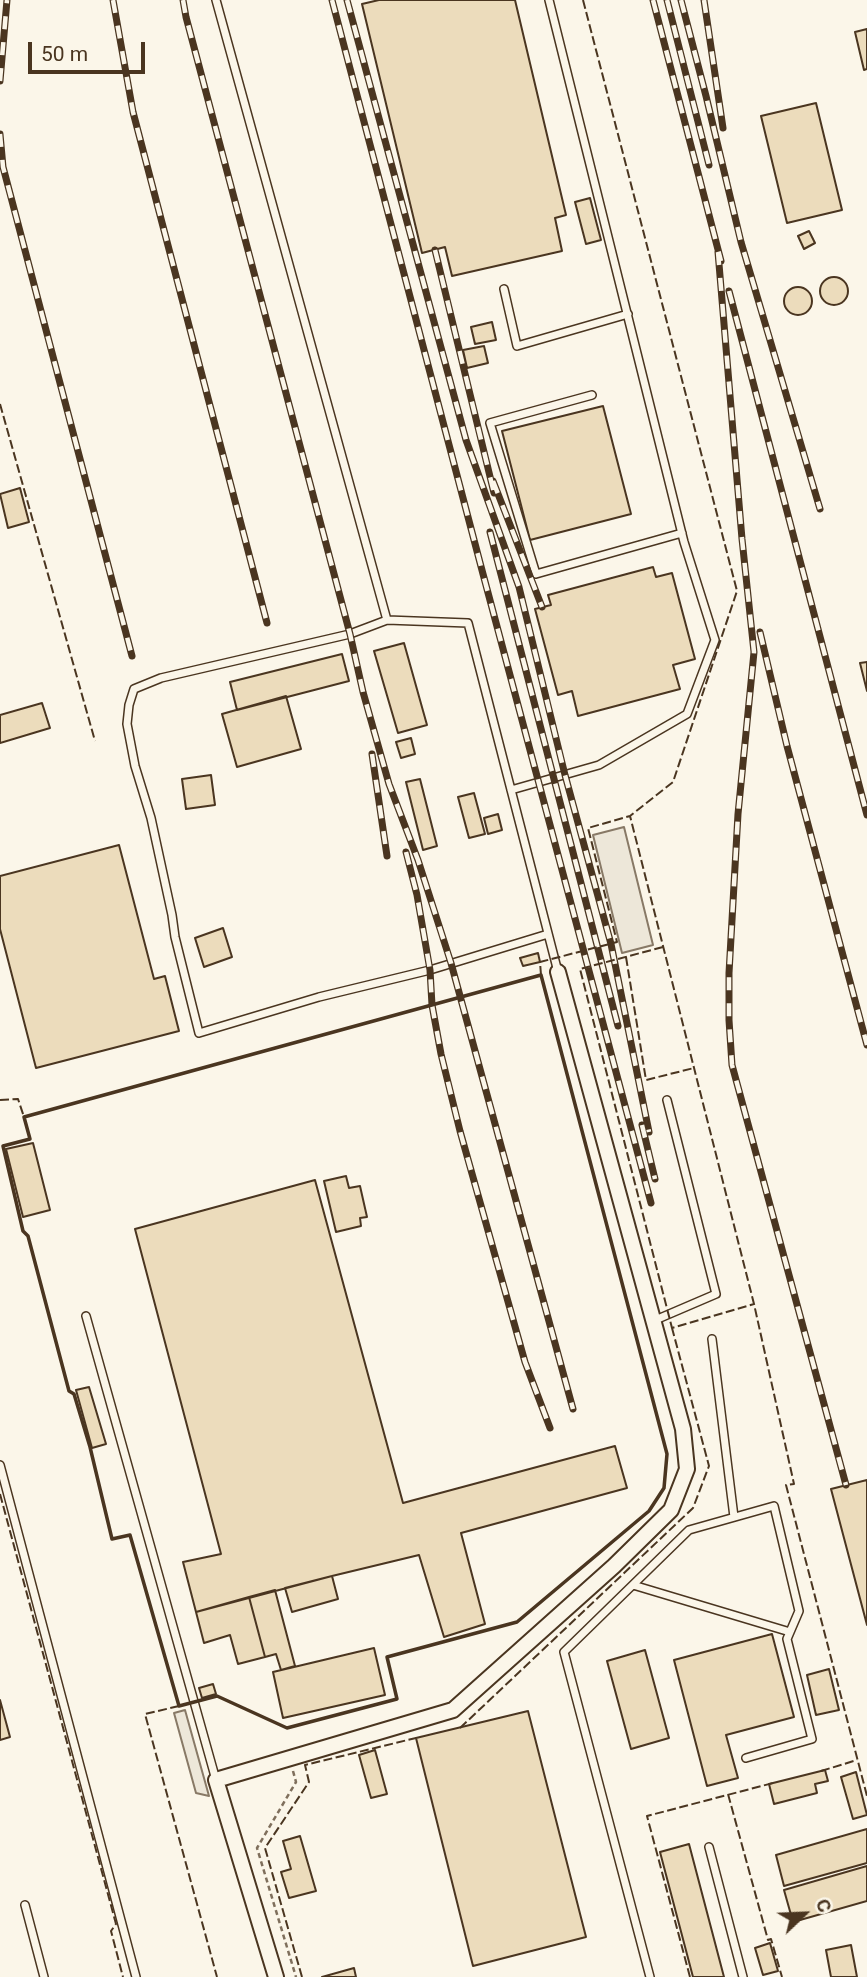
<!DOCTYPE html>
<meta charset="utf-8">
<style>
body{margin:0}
#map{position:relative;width:867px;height:1977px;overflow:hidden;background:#fbf6e9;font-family:Roboto,sans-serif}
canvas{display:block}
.north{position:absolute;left:769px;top:1879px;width:70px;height:70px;-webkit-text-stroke:5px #fbf6e9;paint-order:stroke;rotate:67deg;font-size:19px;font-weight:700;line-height:28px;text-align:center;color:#4a3520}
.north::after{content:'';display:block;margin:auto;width:24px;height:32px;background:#4a3520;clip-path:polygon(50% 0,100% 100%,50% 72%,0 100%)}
.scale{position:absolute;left:28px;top:42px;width:117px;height:32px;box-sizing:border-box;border:4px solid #4a3520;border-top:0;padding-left:9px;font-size:21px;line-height:24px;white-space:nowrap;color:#4a3520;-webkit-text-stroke:5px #fbf6e9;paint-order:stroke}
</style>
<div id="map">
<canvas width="867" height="1977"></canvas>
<div class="north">С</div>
<div class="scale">50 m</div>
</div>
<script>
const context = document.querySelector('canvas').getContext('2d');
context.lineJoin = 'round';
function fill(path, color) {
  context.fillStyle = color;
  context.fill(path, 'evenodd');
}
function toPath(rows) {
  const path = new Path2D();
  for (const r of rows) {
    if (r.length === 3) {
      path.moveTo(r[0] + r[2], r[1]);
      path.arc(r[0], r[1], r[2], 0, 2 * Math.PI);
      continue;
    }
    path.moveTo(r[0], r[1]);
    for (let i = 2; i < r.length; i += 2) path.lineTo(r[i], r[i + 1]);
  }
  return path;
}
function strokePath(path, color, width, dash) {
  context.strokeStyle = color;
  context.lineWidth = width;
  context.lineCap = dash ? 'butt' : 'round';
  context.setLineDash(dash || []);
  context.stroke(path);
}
const parking = toPath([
 [624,827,653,945,622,953,593,835,624,827],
 [185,1710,209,1796,196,1793,174,1713,185,1710]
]);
const building = toPath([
 [379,0,515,0,566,215,555,218,562,251,452,276,445,247,422,253,362,4,379,0],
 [867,29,867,69,864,70,855,32,867,29],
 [816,103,842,210,787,223,761,116,816,103],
 [590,198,601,240,586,244,575,202,590,198],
 [809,231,815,243,804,249,798,236,809,231],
 [834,291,14],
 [798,301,14],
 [492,322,496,340,475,344,471,327,492,322],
 [484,346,488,363,467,368,463,350,484,346],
 [603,406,631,514,530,540,502,431,603,406],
 [20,488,29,522,8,528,0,494,20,488],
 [653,567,656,577,672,573,695,659,673,665,680,689,578,716,572,691,558,695,535,609,551,605,548,595,653,567],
 [404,643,427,725,398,733,374,651,404,643],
 [342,654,349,681,237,710,230,682,342,654],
 [867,662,867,691,860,663,867,662],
 [286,696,301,749,237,767,222,714,286,696],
 [42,703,50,728,0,743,0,715,42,703],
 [411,738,415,754,401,758,396,742,411,738],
 [211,775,215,805,186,809,182,779,211,775],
 [420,779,437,846,423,850,406,782,420,779],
 [474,793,485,834,469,838,458,797,474,793],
 [498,814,502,830,488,834,484,818,498,814],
 [119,845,154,979,165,976,179,1031,36,1068,0,929,0,876,119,845],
 [223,928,232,957,204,967,195,938,223,928],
 [538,953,540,962,523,966,520,958,538,953],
 [33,1143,50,1210,23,1217,6,1149,33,1143],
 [346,1176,349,1188,360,1186,367,1217,360,1218,361,1226,336,1232,324,1181,346,1176],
 [315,1180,403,1503,615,1446,627,1488,461,1533,485,1624,444,1637,419,1555,332,1576,196,1612,183,1562,221,1554,135,1229,315,1180],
 [89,1387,106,1444,92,1448,76,1390,89,1387],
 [867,1480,867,1625,831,1489,867,1480],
 [332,1576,338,1599,292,1612,285,1588,332,1576],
 [275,1590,295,1666,281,1670,276,1654,265,1657,249,1597,275,1590],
 [249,1597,265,1657,238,1664,230,1635,204,1643,196,1612,249,1597],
 [772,1634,794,1717,726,1735,738,1778,707,1786,674,1660,772,1634],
 [374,1648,385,1695,283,1718,273,1672,374,1648],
 [645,1650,669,1738,631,1749,607,1661,645,1650],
 [829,1669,839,1710,816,1715,807,1675,829,1669],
 [213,1684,216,1694,202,1698,199,1688,213,1684],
 [0,1700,10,1737,0,1740,0,1700],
 [528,1711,586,1937,473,1966,416,1738,528,1711],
 [375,1750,387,1794,371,1798,359,1755,375,1750],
 [825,1770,828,1781,815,1784,817,1793,774,1804,769,1784,825,1770],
 [856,1772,867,1815,853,1819,841,1777,856,1772],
 [867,1829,867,1863,784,1886,776,1855,867,1829],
 [300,1836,316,1891,289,1898,281,1872,291,1869,283,1841,300,1836],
 [689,1844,724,1977,693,1977,660,1852,689,1844],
 [867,1866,867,1901,793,1922,784,1890,867,1866],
 [770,1943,778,1971,763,1975,755,1948,770,1943],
 [851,1945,857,1977,831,1977,826,1950,851,1945],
 [354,1968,356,1977,322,1977,354,1968]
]);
const path = toPath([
 [293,1771,296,1782,257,1848,296,1977]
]);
const service = toPath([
 [216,0,387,620],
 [504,289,517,346,628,314],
 [592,395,490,423,536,574,682,533],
 [511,790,599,765,687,714,715,640,684,542,549,0],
 [548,934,430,970,319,997,199,1033,175,937,172,915,151,818,135,766,127,724,129,705,134,689,161,678,350,634,387,620,468,623,558,972],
 [86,1316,216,1780],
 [653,1321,716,1294,667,1100],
 [712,1339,734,1517],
 [0,1465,136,1977],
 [633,1585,790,1632],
 [709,1847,743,1977],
 [25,1905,44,1977],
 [650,1977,564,1652,689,1530,774,1506,799,1611,787,1639,812,1739,746,1758]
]);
const minor = toPath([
 [276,1977,216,1780,453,1710,614,1566,671,1510,687,1469,683,1429,558,972]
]);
const rail = toPath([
 [113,0,133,112,267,623],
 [183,0,186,17,350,634,363,692,389,784,418,860,451,963,573,1409],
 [332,0,483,574,651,1203],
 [347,0,466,440,519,587,565,775,611,944,649,1132],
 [653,0,721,261],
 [667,0,709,165],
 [681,0,706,96,741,242,820,509],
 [704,0,723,128],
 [0,81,7,0],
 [0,134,3,167,132,656],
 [435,250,494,493],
 [718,252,742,539,754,652,738,814,729,973,729,1020,732,1065,846,1485],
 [729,291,867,815],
 [493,481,542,607],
 [490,532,618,1026],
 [760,632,787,746,867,1045],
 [372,754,387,856],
 [406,852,417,895,430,970,432,1005,441,1054,460,1131,525,1362,550,1428],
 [642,1125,655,1179]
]);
const fence = toPath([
 [583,0,737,591,673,782,630,816,754,1304,794,1484,786,1485,867,1796],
 [0,404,95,741],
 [663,947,580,969,672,1328,754,1304],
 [626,957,646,1080,694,1068],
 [541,975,540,962,617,942,588,828,630,816],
 [0,1100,18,1099,24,1117],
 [0,1494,116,1924,111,1931,123,1977],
 [179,1706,145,1714,217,1977],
 [460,1728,693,1508,709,1466,672,1328],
 [821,1771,857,1760],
 [728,1794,768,1940,771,1939,782,1977],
 [302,1977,265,1848,309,1782,305,1765,416,1738],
 [690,1977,647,1816,773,1783]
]);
const wall = toPath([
 [541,975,667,1454,664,1488,649,1511,517,1622,387,1657,397,1699,287,1728,217,1696,179,1706,130,1535,112,1539,90,1447,74,1394,69,1391,28,1236,23,1231,3,1146,30,1139,24,1117,541,975]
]);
fill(parking, '#ede7d9');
strokePath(parking, '#887966', 2);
fill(building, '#ecdcbc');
strokePath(building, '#4a3520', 2);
strokePath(service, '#4a3520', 10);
strokePath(minor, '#4a3520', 18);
strokePath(path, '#7f6f5c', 2.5, [5, 3.5]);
strokePath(service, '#fbf6e9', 7);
strokePath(minor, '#fbf6e9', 14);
strokePath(rail, '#4a3520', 7);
strokePath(rail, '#fbf6e9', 4.5, [13]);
strokePath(fence, '#4a3520', 2, [9, 3.5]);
strokePath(wall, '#4a3520', 3.5);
</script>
